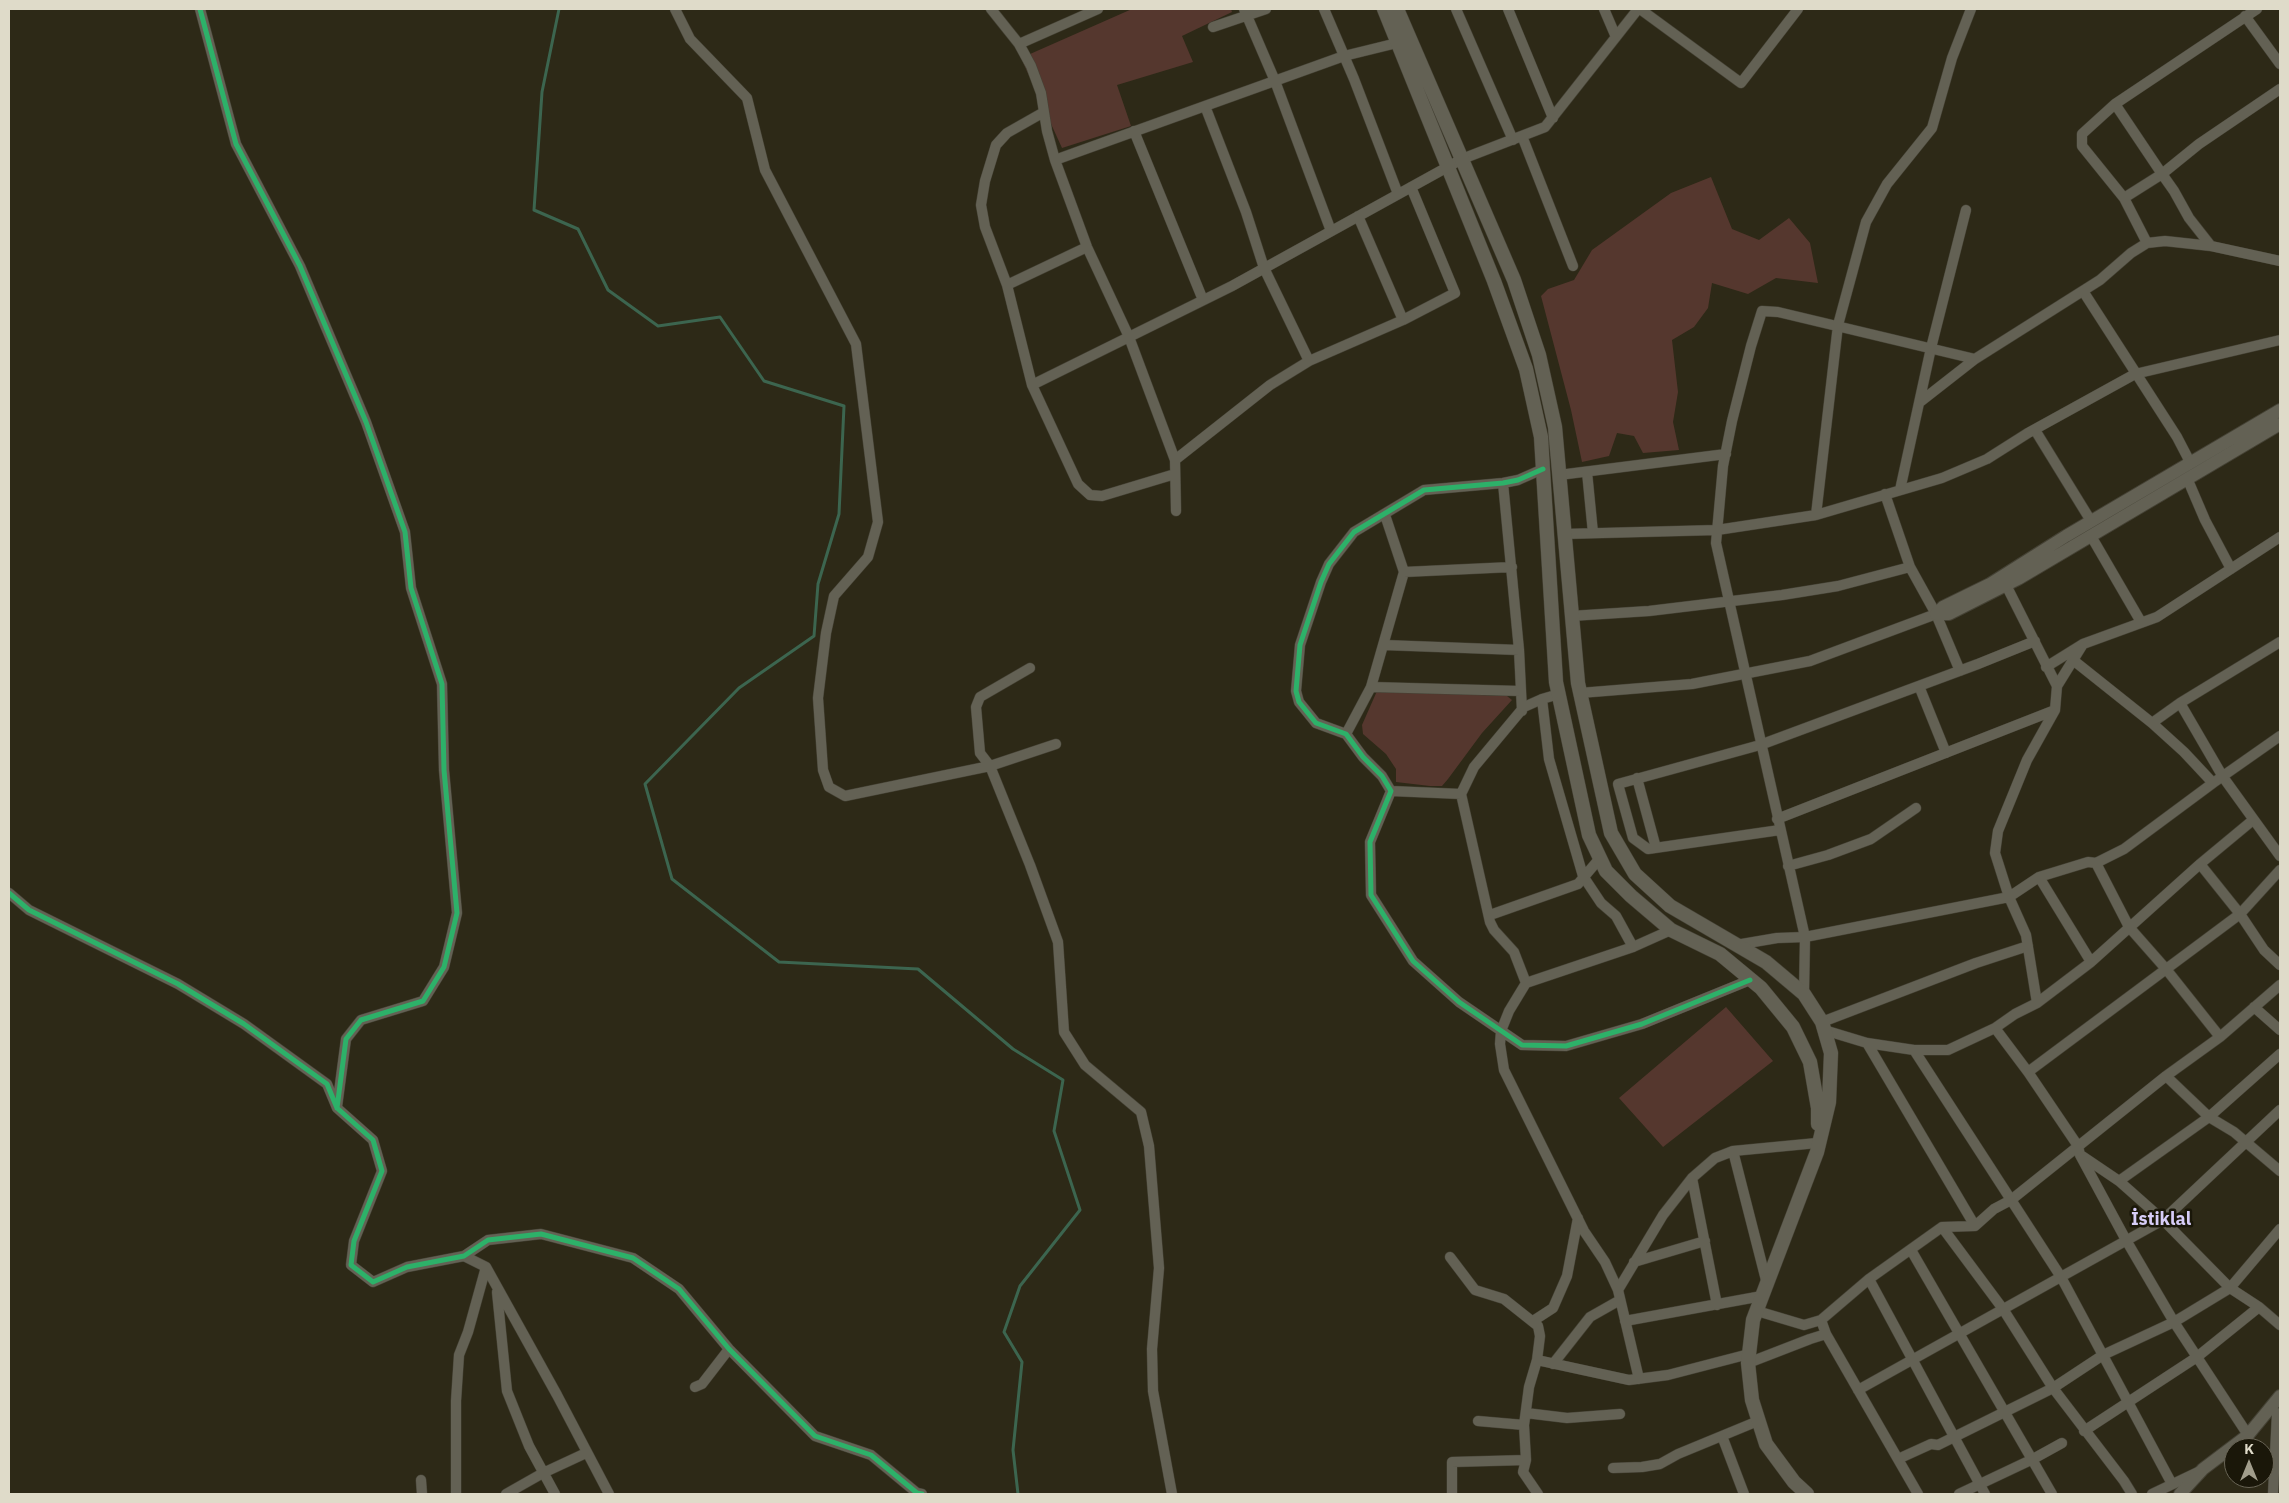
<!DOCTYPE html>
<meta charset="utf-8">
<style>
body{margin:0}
#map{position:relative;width:2289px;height:1503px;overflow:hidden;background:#2d2917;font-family:"IBM Plex Sans",sans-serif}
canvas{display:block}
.frame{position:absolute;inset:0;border:10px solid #dfdbc9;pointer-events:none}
.north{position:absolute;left:2224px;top:1438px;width:50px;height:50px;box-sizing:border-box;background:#1a1709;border:1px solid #696556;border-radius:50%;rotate:0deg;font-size:14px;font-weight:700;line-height:20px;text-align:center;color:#dfdbc9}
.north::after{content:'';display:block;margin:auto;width:18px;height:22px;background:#a19d8b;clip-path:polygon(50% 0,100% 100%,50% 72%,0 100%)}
</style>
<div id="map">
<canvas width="2289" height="1503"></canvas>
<div class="frame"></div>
<div class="north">K</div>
</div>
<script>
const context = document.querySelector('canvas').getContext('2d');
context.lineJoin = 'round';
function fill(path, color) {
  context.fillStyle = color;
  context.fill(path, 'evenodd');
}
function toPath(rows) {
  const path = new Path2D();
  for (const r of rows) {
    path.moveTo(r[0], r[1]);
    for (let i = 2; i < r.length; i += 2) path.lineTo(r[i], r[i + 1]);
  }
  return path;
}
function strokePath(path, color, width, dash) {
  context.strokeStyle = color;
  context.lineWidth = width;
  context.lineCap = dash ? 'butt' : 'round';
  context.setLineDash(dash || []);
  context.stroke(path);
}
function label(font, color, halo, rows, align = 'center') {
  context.font = font + ' "IBM Plex Sans",sans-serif';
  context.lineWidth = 5;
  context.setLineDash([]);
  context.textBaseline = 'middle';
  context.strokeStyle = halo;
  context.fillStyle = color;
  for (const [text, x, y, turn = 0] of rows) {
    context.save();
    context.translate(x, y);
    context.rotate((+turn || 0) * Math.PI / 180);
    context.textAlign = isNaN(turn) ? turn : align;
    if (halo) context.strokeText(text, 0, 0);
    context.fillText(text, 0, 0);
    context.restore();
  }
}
const green = toPath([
 [1132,9,1231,9,1232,12,1182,36,1193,62,1117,85,1131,126,1062,148,1021,58],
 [1711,177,1732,229,1759,240,1789,218,1810,243,1818,283,1776,278,1748,294,1712,283,1708,308,1694,327,1672,340,1678,392,1673,422,1679,450,1643,453,1634,436,1617,433,1609,456,1582,462,1571,410,1541,296,1548,289,1574,280,1592,250,1671,193],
 [1377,691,1507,696,1512,700,1482,733,1448,779,1442,786,1430,786,1396,782,1396,769,1386,754,1363,734,1362,725],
 [1726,1007,1773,1061,1663,1147,1619,1098]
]);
const stream = toPath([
 [559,9,542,92,534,210,578,229,608,290,658,326,720,317,764,381,844,406,839,514,818,584,814,636,739,688,645,784,672,879,779,962,918,969,1013,1049,1063,1080,1054,1131,1080,1210,1020,1286,1004,1332,1022,1362,1013,1450,1018,1494]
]);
const minor = toPath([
 [200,9,236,144,300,266,366,422,405,532,411,588,442,684,444,770,457,913,444,967,423,1001,361,1020,346,1039,337,1107],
 [675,9,690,39,747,98,765,170,856,344,878,522,868,557,834,596,826,633,818,698,823,770,829,787,845,796,990,766,1056,744],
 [991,9,1019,44,1031,66,1041,93,1047,131,1055,160,1087,247,1129,337,1175,460,1176,511],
 [1244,9,1275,81,1331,231],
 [1324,9,1354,79,1398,194],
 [1456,9,1513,140],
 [1508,9,1553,118],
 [1604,9,1616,37],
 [1640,9,1741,83,1798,9],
 [2245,16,2280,64],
 [1213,27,1266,9],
 [1019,44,1098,9],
 [2115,104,2082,134,2082,146,2124,198],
 [1205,106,1246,212,1264,268,1309,361],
 [1044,112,1007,133,996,145,985,181,981,205,985,227,1007,285,1032,385,1078,484,1090,495,1102,496,1175,474],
 [1134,131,1203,300],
 [1522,136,1573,266],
 [1055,160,1344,56,1397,43],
 [1358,216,1403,320],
 [2147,243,2165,241,2211,246,2280,261],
 [2211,246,2189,218,2174,191,2162,174,2199,144,2280,89],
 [1007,285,1087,247],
 [2083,291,2177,437,2190,462],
 [1032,385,1232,286,1462,159,1545,127,1638,9],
 [1920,402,1975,359,2100,280,2131,253,2147,243,2124,198,2162,174,2115,104,2257,9],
 [2035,430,2091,521],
 [1175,460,1270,385,1309,361,1403,320,1455,293,1411,187],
 [1543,469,1518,480,1503,483,1424,490,1354,532,1329,564,1321,582,1300,645,1296,691,1299,702,1316,723,1346,734,1363,757,1382,776,1391,791,1370,842,1371,895,1413,961,1459,1002,1522,1045,1566,1046,1642,1024,1750,980],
 [1587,472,1593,533],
 [1559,475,1726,454],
 [2187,478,2205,520,2231,569],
 [1503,483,1519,650,1522,711],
 [1900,490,1931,348,1966,210],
 [1885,494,1910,567,1936,614,1960,671],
 [1816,515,1838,325,1866,222,1887,184,1932,128,1952,58,1971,9],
 [1564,534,1717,530,1816,515,1942,478,1987,459,2028,433,2135,374,2280,340],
 [2091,536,2141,622],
 [1404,572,1512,567],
 [2006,585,2057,686],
 [1571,616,1649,611,1782,595,1838,586,1910,567],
 [1384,645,1519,650],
 [2073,660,2152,723,2184,752,2213,783],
 [2046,667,2083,644,2157,617,2280,537],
 [1030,668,980,697,976,707,980,753,990,766,1030,865,1058,942,1064,1032,1085,1065,1141,1112,1149,1146,1159,1268,1152,1349,1153,1391,1172,1494],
 [1919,686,1946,753],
 [1371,687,1520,691],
 [1580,693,1692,684,1810,661,1936,614],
 [1542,699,1549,759,1583,876,1601,903,1616,916,1633,947],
 [2180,703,2223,777,2280,856],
 [2152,723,2180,703,2280,642],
 [1346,734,1371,687,1404,572,1385,515],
 [1637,778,1656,848],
 [1391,791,1461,794],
 [1777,819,2055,710],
 [1780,830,1648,849,1633,838,1618,784,1760,745,1978,664,2035,641],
 [2096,863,2129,927,2166,969,2220,1037],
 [2200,864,2240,914,2264,950,2280,965],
 [1788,866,1828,855,1871,839,1916,808],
 [2039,877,2091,962],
 [9,893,29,910,178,984,244,1024,327,1084,337,1108,373,1140,382,1171,354,1241,351,1265,373,1282,407,1267,464,1256,488,1240,541,1234,633,1258,679,1289,729,1349,815,1436,871,1455,917,1493,922,1494],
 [1490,915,1578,884,1600,858],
 [1736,945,1777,938,1805,937,2009,897,2039,877,2088,862,2096,863,2124,849,2213,783,2280,736],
 [1526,983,1514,952,1494,930,1490,922,1461,794,1474,767,1524,707,1542,699,1559,694],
 [1804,994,1805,937,1716,543,1723,466,1732,421,1751,346,1762,311,1778,312,1975,359],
 [2037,1003,2026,935,2009,897,1995,853,1998,831,2027,760,2055,710,2057,686,2083,644],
 [2254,1007,2280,1030],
 [1822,1022,1976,963,2028,946],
 [1995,1028,2028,1072,2078,1146,2080,1155,2126,1240,2174,1322,2248,1435],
 [1824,1030,1867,1043,1914,1050,1948,1050,1995,1028,2015,1014,2037,1003,2091,962,2200,864,2253,820],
 [1867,1043,1975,1226],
 [1914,1050,2061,1277,2172,1484],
 [2028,1072,2240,914,2280,870],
 [2166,1076,2209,1117,2234,1132,2280,1171],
 [1733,1151,1767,1284],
 [2082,1156,2119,1181,2163,1220,2230,1288,2259,1307,2280,1325],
 [1692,1178,1717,1305],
 [2119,1181,2209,1117,2280,1054],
 [1942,1227,2003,1309,2053,1388,2124,1481,2132,1494],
 [1911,1250,2052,1494],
 [464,1256,486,1267,557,1395,609,1494],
 [1450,1257,1475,1290,1504,1299,1538,1326,1540,1336,1537,1360],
 [1634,1262,1705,1241],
 [1869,1279,1985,1494],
 [1618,1290,1663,1215,1692,1178,1715,1158,1733,1151,1817,1143],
 [497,1292,507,1391,529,1446,555,1494],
 [1757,1311,1804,1325,1821,1320,1869,1279,1942,1227,1975,1226,1994,1209,2011,1200,2166,1076,2220,1037,2280,985],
 [1821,1320,1826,1334,1918,1494],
 [1533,1321,1553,1308,1567,1276,1578,1218],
 [1625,1321,1762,1296],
 [1748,1363,1810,1339,1826,1334],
 [1553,1364,1590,1317,1620,1300],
 [1639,1379,1618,1290,1605,1262,1584,1231,1504,1070,1500,1044,1501,1031,1509,1011,1526,983,1633,947,1671,930],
 [695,1387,702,1384,729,1349],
 [1858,1390,2163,1220,2280,1110],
 [1526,1413,1567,1418,1620,1414],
 [1478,1421,1524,1425],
 [2084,1431,2197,1357,2259,1307],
 [1722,1436,1744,1494],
 [1898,1459,1931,1444,1938,1445,2053,1388,2103,1355,2174,1322,2230,1288,2280,1229],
 [1526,1460,1524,1425,1529,1387,1537,1360,1629,1380,1668,1375,1749,1354],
 [1613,1468,1642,1467,1660,1464,1678,1454,1758,1421],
 [421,1480,422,1494],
 [456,1494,456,1401,459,1355,468,1332,486,1267],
 [506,1494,543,1473,586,1453],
 [1452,1494,1452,1462,1526,1460,1523,1472,1538,1494],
 [1959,1494,2033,1459,2062,1443],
 [2152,1494,2198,1472],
 [2273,1494,2277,1413]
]);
const tertiary = toPath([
 [1936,614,1943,607,1990,584,2066,536,2280,410],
 [1936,614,1949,614,2018,579,2280,424],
 [2180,1494,2203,1469,2248,1435,2280,1396]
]);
const secondary = toPath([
 [1384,9,1494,281,1526,369,1541,437,1556,682,1589,835,1606,871,1631,896,1671,930,1720,954,1761,988,1793,1027,1810,1062,1818,1108,1818,1124],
 [1397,9,1514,280,1539,355,1555,427,1578,683,1611,833,1635,874,1670,906,1766,962,1804,994,1822,1022,1831,1053,1829,1102,1817,1152,1753,1320,1748,1363,1752,1400,1766,1444,1794,1482,1807,1494]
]);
const cycleway = toPath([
 [200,9,236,144,300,266,366,422,405,532,411,588,442,684,444,770,457,913,444,967,423,1001,361,1020,346,1039,337,1108],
 [1543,469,1518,480,1503,483,1424,490,1354,532,1329,564,1321,582,1300,645,1296,691,1299,702,1316,723,1346,734,1363,757,1382,776,1391,791,1370,842,1371,895,1413,961,1459,1002,1522,1045,1566,1046,1642,1024,1750,980],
 [9,893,29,910,178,984,244,1024,327,1084,337,1108,373,1140,382,1171,354,1241,351,1265,373,1282,407,1267,464,1256,488,1240,541,1234,633,1258,679,1289,729,1349,815,1436,871,1455,917,1493,922,1494]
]);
const districtNames = [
 ["İstiklal",2161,1220]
];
fill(green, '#55372e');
strokePath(stream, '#3c654f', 3);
strokePath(minor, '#454235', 11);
strokePath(tertiary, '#454235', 14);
strokePath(secondary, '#454235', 15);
strokePath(minor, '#636154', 10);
strokePath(tertiary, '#636154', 12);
strokePath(secondary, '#636154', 14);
strokePath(cycleway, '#2db169', 5);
label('bold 18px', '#d7cdf8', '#1a1709', districtNames);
</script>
